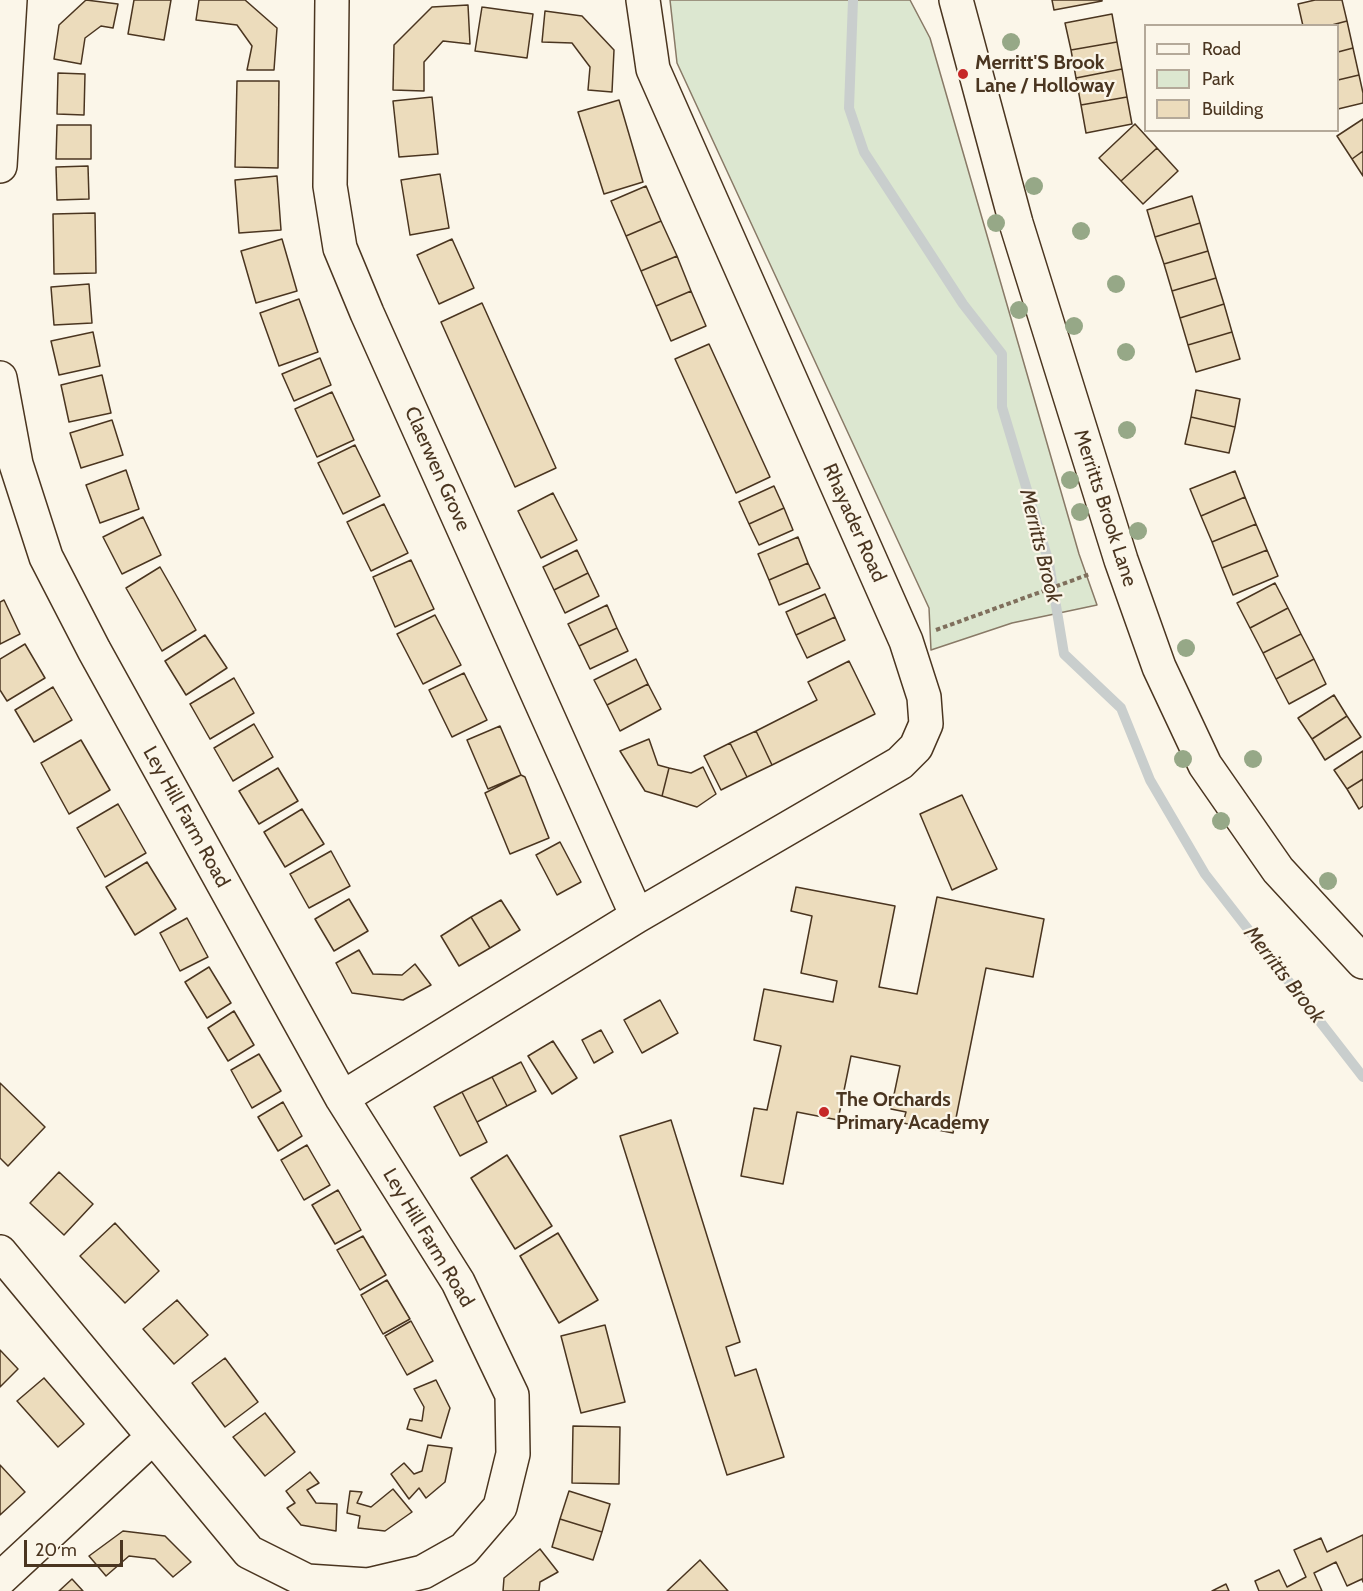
<!DOCTYPE html>
<style>
body{margin:0}
#map{position:relative;width:1363px;height:1591px;overflow:hidden;background:#fbf6e9;font-family:Cabin,sans-serif}
canvas{display:block}
.legend{position:absolute;left:1144px;top:24px;width:195px;height:108px;box-sizing:border-box;background:#fbf6e9;border:2px solid #b4a999;margin:0;padding:8px 10px;list-style:none;font-size:18px;color:#4a3520}
.legend li{display:flex;align-items:center;gap:12px;height:30px}
.legend b{width:30px;border:2px solid #b4a999}
.scale{position:absolute;left:24px;top:1540px;width:99px;height:27px;box-sizing:border-box;border:3px solid #4a3520;border-top:0;padding-left:8px;font-size:18px;line-height:21px;white-space:nowrap;color:#4a3520;-webkit-text-stroke:4px #fbf6e9;paint-order:stroke}
</style>
<div id="map">
<canvas width="1363" height="1591"></canvas>
<ul class="legend">
<li><b style="height:8px;background:#fbf6e9"></b>Road</li>
<li><b style="height:16px;background:#dce7d0"></b>Park</li>
<li><b style="height:16px;background:#ecdcbc"></b>Building</li>
</ul>
<div class="scale">20 m</div>
</div>
<script>
const context = document.querySelector('canvas').getContext('2d');
context.lineJoin = 'round';
function fill(path, color) {
  context.fillStyle = color;
  context.fill(path, 'evenodd');
}
function toPath(rows) {
  const path = new Path2D();
  for (const r of rows) {
    path.moveTo(r[0], r[1]);
    for (let i = 2; i < r.length; i += 2) path.lineTo(r[i], r[i + 1]);
  }
  return path;
}
function strokePath(path, color, width, dash) {
  context.strokeStyle = color;
  context.lineWidth = width;
  context.lineCap = dash ? 'butt' : 'round';
  context.setLineDash(dash || []);
  context.stroke(path);
}
function label(font, color, halo, rows, align = 'center') {
  context.font = font + ' Cabin,sans-serif';
  context.lineWidth = 4.5;
  context.setLineDash([]);
  context.textBaseline = 'middle';
  context.strokeStyle = halo;
  context.fillStyle = color;
  for (const [text, x, y, turn = 0] of rows) {
    context.save();
    context.translate(x, y);
    context.rotate((+turn || 0) * Math.PI / 180);
    context.textAlign = isNaN(turn) ? turn : align;
    if (halo) context.strokeText(text, 0, 0);
    context.fillText(text, 0, 0);
    context.restore();
  }
}
const green = toPath([
 [670,0,910,0,930,38,1079,554,1097,605,1012,623,931,650,929,608,677,63,670,0]
]);
const stream = toPath([
 [853,0,849,108,864,152,963,304,1002,354,1002,407,1049,563,1064,654,1121,708,1150,780,1205,874,1363,1077]
]);
const building = toPath([
 [86,0,118,4,113,28,101,26,85,38,81,64,54,59,59,25,86,0],
 [134,0,171,0,164,40,128,34,134,0],
 [199,0,245,0,277,28,274,70,247,70,252,46,237,25,196,20,199,0],
 [1052,0,1102,0,1102,1,1054,10,1052,0],
 [1315,0,1342,0,1347,21,1328,26,1303,26,1298,4,1315,0],
 [468,5,470,44,443,41,424,62,424,91,393,90,394,45,432,7,468,5],
 [482,7,533,14,527,58,475,51,482,7],
 [545,11,582,16,614,50,612,92,588,90,590,67,572,43,542,42,545,11],
 [1112,14,1117,42,1071,50,1065,23,1112,14],
 [1347,21,1353,48,1338,52,1338,26,1328,26,1347,21],
 [1117,42,1122,69,1076,78,1071,50,1117,42],
 [1353,48,1359,75,1338,80,1338,52,1353,48],
 [1122,69,1127,97,1081,105,1076,78,1122,69],
 [58,73,85,74,84,115,57,114,58,73],
 [1359,75,1363,93,1363,103,1338,109,1338,80,1359,75],
 [237,81,279,81,278,168,235,167,237,81],
 [432,97,438,154,399,157,393,101,432,97],
 [1127,97,1132,124,1086,133,1081,105,1127,97],
 [619,100,643,182,604,194,578,112,619,100],
 [1363,119,1363,151,1352,159,1337,136,1363,119],
 [1135,124,1157,148,1121,181,1099,158,1135,124],
 [57,125,91,125,91,159,56,159,57,125],
 [1157,148,1178,171,1143,204,1121,181,1157,148],
 [1363,151,1363,176,1352,159,1363,151],
 [88,166,89,199,57,200,56,167,88,166],
 [440,174,449,228,410,235,401,180,440,174],
 [277,176,281,230,239,233,235,180,277,176],
 [646,186,661,221,626,236,611,201,646,186],
 [1192,196,1200,223,1155,237,1147,210,1192,196],
 [95,213,96,273,54,274,53,214,95,213],
 [661,221,677,256,641,271,626,236,661,221],
 [1200,223,1208,251,1164,264,1155,237,1200,223],
 [282,239,297,291,256,303,241,251,282,239],
 [452,239,474,288,439,304,417,255,452,239],
 [1208,251,1216,278,1172,291,1164,264,1208,251],
 [677,256,691,291,656,306,641,271,677,256],
 [1216,278,1224,304,1180,318,1172,291,1216,278],
 [89,284,92,323,54,325,51,287,89,284],
 [691,291,706,326,671,341,656,306,691,291],
 [299,299,318,352,279,366,260,313,299,299],
 [482,303,556,468,515,487,441,322,482,303],
 [1224,304,1232,332,1188,345,1180,318,1224,304],
 [93,332,100,366,59,375,51,341,93,332],
 [1232,332,1240,359,1196,372,1188,345,1232,332],
 [709,344,770,477,736,493,675,359,709,344],
 [320,358,331,385,294,401,282,374,320,358],
 [102,375,111,413,69,422,61,385,102,375],
 [1196,390,1240,399,1235,427,1191,417,1196,390],
 [332,392,354,440,317,457,295,409,332,392],
 [1191,417,1235,427,1229,453,1185,444,1191,417],
 [112,420,123,455,81,468,70,433,112,420],
 [355,445,380,496,343,514,318,463,355,445],
 [126,470,139,509,100,523,86,485,126,470],
 [1235,471,1245,497,1201,516,1190,489,1235,471],
 [774,486,784,508,749,524,739,502,774,486],
 [553,493,577,540,541,558,518,511,553,493],
 [1245,497,1256,524,1212,542,1201,516,1245,497],
 [384,504,408,553,371,571,347,522,384,504],
 [784,508,793,530,759,545,749,524,784,508],
 [143,517,161,555,122,574,103,537,143,517],
 [1256,524,1267,550,1222,568,1212,542,1256,524],
 [798,537,808,563,769,580,758,554,798,537],
 [577,550,588,573,554,590,543,567,577,550],
 [1267,550,1278,576,1233,595,1222,568,1267,550],
 [411,560,434,609,395,627,373,577,411,560],
 [808,563,820,588,779,605,769,580,808,563],
 [160,567,196,630,162,651,126,588,160,567],
 [588,573,599,596,565,613,554,590,588,573],
 [1275,583,1288,608,1250,628,1237,603,1275,583],
 [825,594,835,617,796,635,786,612,825,594],
 [4,600,20,634,0,644,0,602,4,600],
 [607,605,617,628,579,646,568,624,607,605],
 [1288,608,1301,634,1263,653,1250,628,1288,608],
 [435,615,461,665,423,684,397,634,435,615],
 [835,617,845,640,807,658,796,635,835,617],
 [617,628,628,651,590,669,579,646,617,628],
 [1301,634,1314,659,1276,679,1263,653,1301,634],
 [205,635,227,668,186,695,165,661,205,635],
 [25,644,45,678,7,701,0,690,0,659,25,644],
 [636,659,648,684,607,705,594,680,636,659],
 [1314,659,1326,684,1289,704,1276,679,1314,659],
 [849,661,875,714,772,765,756,731,817,700,808,682,849,661],
 [464,673,487,720,452,737,429,690,464,673],
 [234,678,254,713,210,739,190,704,234,678],
 [648,684,661,709,620,731,607,705,648,684],
 [53,687,72,720,34,742,15,710,53,687],
 [1334,695,1347,716,1312,739,1298,718,1334,695],
 [1347,716,1361,737,1325,760,1312,739,1347,716],
 [254,724,273,757,233,781,214,748,254,724],
 [500,726,521,775,488,789,467,740,500,726],
 [756,731,772,765,747,777,730,743,756,731],
 [649,739,658,765,669,768,662,796,645,791,620,751,649,739],
 [81,740,110,790,69,814,41,763,81,740],
 [730,743,747,777,721,790,704,756,730,743],
 [1363,751,1363,779,1347,789,1334,770,1363,751],
 [703,767,716,794,697,807,662,796,669,768,691,773,703,767],
 [278,768,298,801,259,824,239,791,278,768],
 [521,775,525,777,549,838,510,854,485,793,521,775],
 [1363,779,1363,806,1359,809,1347,789,1363,779],
 [962,795,997,869,952,890,920,814,962,795],
 [118,804,146,853,105,877,77,828,118,804],
 [302,809,324,844,285,867,264,832,302,809],
 [560,842,581,882,557,895,536,855,560,842],
 [331,851,350,886,309,908,290,874,331,851],
 [147,862,176,909,135,935,106,887,147,862],
 [796,887,895,906,879,987,917,994,937,897,1044,919,1033,977,986,968,953,1133,903,1123,906,1112,891,1109,900,1066,851,1056,838,1120,797,1112,783,1184,741,1176,754,1108,767,1110,781,1046,754,1040,764,989,833,1002,837,981,801,973,812,916,791,911,796,887],
 [349,899,368,931,334,951,315,919,349,899],
 [501,900,520,930,490,948,471,917,501,900],
 [471,917,490,948,459,966,441,936,471,917],
 [187,918,208,957,180,971,160,933,187,918],
 [359,950,373,974,402,975,415,964,431,985,403,1000,352,993,336,963,359,950],
 [209,967,231,1003,207,1018,185,982,209,967],
 [660,1000,678,1033,642,1053,624,1020,660,1000],
 [234,1011,254,1045,228,1061,208,1028,234,1011],
 [601,1030,613,1052,594,1063,582,1040,601,1030],
 [553,1041,577,1078,552,1094,528,1056,553,1041],
 [259,1054,281,1091,252,1108,231,1070,259,1054],
 [521,1062,536,1091,507,1106,492,1077,521,1062],
 [492,1077,507,1106,477,1122,462,1092,492,1077],
 [0,1083,45,1127,8,1166,0,1158,0,1083],
 [462,1092,487,1142,460,1156,434,1107,462,1092],
 [283,1102,302,1136,278,1151,258,1117,283,1102],
 [671,1120,740,1342,726,1347,735,1376,756,1369,784,1457,727,1475,620,1136,671,1120],
 [307,1145,330,1185,304,1200,281,1160,307,1145],
 [507,1155,552,1226,515,1249,471,1178,507,1155],
 [59,1172,93,1204,64,1235,30,1203,59,1172],
 [338,1190,361,1230,335,1244,312,1205,338,1190],
 [115,1223,159,1271,125,1303,80,1256,115,1223],
 [558,1233,598,1300,559,1323,520,1256,558,1233],
 [363,1236,386,1275,360,1290,337,1250,363,1236],
 [387,1280,410,1319,383,1334,361,1295,387,1280],
 [177,1300,208,1335,174,1364,143,1329,177,1300],
 [411,1321,433,1361,407,1375,385,1336,411,1321],
 [605,1325,625,1402,581,1413,561,1336,605,1325],
 [0,1350,18,1369,0,1387,0,1350],
 [225,1358,258,1402,225,1427,192,1383,225,1358],
 [44,1378,84,1424,58,1447,17,1401,44,1378],
 [436,1380,450,1408,441,1438,407,1429,410,1419,422,1421,424,1407,414,1389,436,1380],
 [265,1413,295,1452,265,1476,233,1437,265,1413],
 [573,1426,620,1427,619,1484,572,1483,573,1426],
 [428,1445,452,1448,445,1482,426,1498,419,1488,409,1499,391,1474,404,1463,414,1474,422,1471,428,1445],
 [0,1465,25,1492,0,1515,0,1465],
 [310,1472,319,1483,307,1490,316,1503,337,1504,336,1531,301,1525,287,1508,295,1503,286,1491,310,1472],
 [393,1489,412,1512,385,1531,358,1528,360,1516,347,1513,350,1491,362,1492,357,1503,371,1507,393,1489],
 [569,1491,610,1504,602,1532,560,1519,569,1491],
 [560,1519,602,1532,593,1560,552,1547,560,1519],
 [123,1531,165,1536,191,1562,173,1577,155,1559,129,1556,106,1576,89,1556,123,1531],
 [1363,1535,1363,1582,1362,1579,1347,1586,1336,1562,1314,1573,1322,1591,1259,1591,1255,1581,1279,1570,1287,1587,1306,1577,1294,1550,1321,1538,1327,1552,1363,1535],
 [540,1549,558,1572,540,1582,539,1591,503,1591,504,1578,540,1549],
 [700,1560,728,1591,667,1591,700,1560],
 [72,1579,83,1591,59,1591,72,1579],
 [1226,1584,1229,1591,1212,1591,1226,1584]
]);
const path = toPath([
 [936,630,1090,574]
]);
const minor = toPath([
 [332,0,330,186,340,248,367,313,637,916],
 [956,0,1016,223,1121,560,1159,667,1205,765,1278,870,1363,962],
 [0,166,10,0],
 [0,378,16,464,46,557,94,650,342,1098,458,1282,512,1395,513,1454,500,1507,464,1549,423,1572,368,1585,307,1581,249,1552,0,1252],
 [342,1098,637,916,900,763,916,747,926,724,924,697,906,641,653,69,643,0],
 [0,1579,153,1437]
]);
const trees = [
 [1011,42],
 [1034,186],
 [996,223],
 [1081,231],
 [1116,284],
 [1019,310],
 [1074,326],
 [1126,352],
 [1127,430],
 [1070,480],
 [1080,512],
 [1138,531],
 [1186,648],
 [1183,759],
 [1253,759],
 [1221,821],
 [1328,881]
];
const markers = [
 [963,74,6,"#c62828"],
 [824,1112,6,"#c62828"]
];
const poiNames = [
 ["Merritt'S Brook",975,63],
 ["Lane / Holloway",975,86],
 ["The Orchards",836,1100],
 ["Primary Academy",836,1123]
];
const streetNames = [
 ["Claerwen Grove",437,469,66],
 ["Merritts Brook Lane",1105,508,72],
 ["Rhayader Road",854,523,66],
 ["Ley Hill Farm Road",186,817,61],
 ["Ley Hill Farm Road",428,1238,59]
];
const waterNames = [
 ["Merritts Brook",1040,546,76],
 ["Merritts Brook",1284,975,52]
];
fill(green, '#dce7d0');
strokePath(green, '#887966', 1.5);
strokePath(stream, '#c9cecd', 10);
fill(building, '#ecdcbc');
strokePath(building, '#4a3520', 1.5);
strokePath(minor, '#4a3520', 36);
strokePath(path, '#7f6f5c', 4, [4.5, 3]);
strokePath(minor, '#fbf6e9', 33);
context.fillStyle = '#96a887';
for (const [x, y] of trees) {
  context.beginPath();
  context.arc(x, y, 9, 0, 2 * Math.PI);
  context.fill();
}
for (const [x, y, r, color] of markers) {
  const dot = new Path2D();
  dot.arc(x, y, r, 0, 2 * Math.PI);
  context.fillStyle = color;
  context.fill(dot);
  strokePath(dot, '#fbf6e9', 2);
}
label('bold 20px', '#4a3520', '#fbf6e9', poiNames, 'left');
label('20px', '#4a3520', '#fbf6e9', streetNames);
label('italic 21px', '#4a3520', '#fbf6e9', waterNames);
</script>
